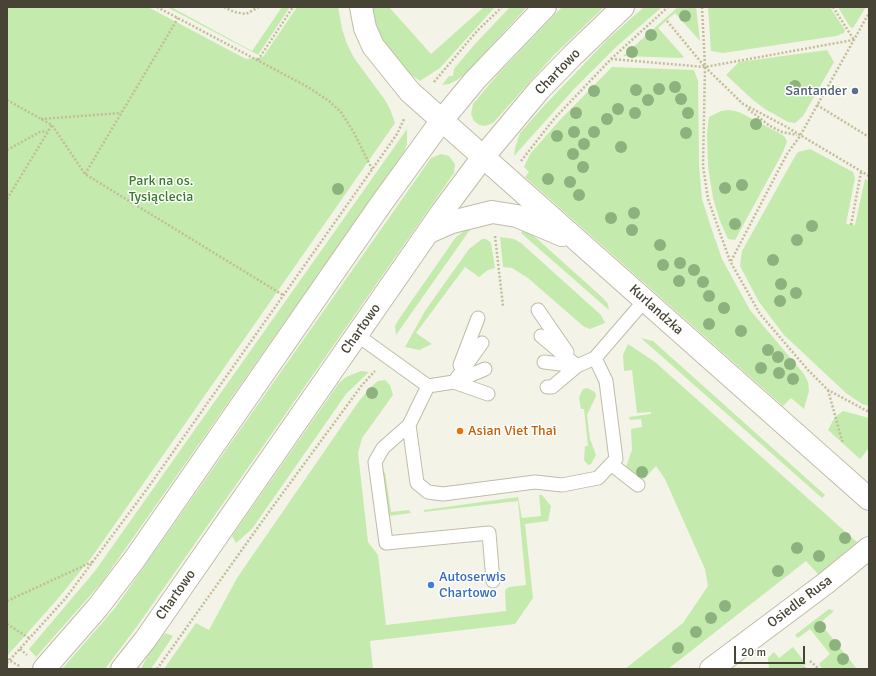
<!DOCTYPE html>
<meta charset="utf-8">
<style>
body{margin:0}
#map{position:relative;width:876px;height:676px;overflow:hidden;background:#f4f3e7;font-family:Signika,sans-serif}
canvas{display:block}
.frame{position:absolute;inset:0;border:8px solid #484435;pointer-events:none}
.scale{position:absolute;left:734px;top:646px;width:71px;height:18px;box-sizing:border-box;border:2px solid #484435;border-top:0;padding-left:5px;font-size:12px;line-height:14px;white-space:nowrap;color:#484435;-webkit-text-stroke:3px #fff;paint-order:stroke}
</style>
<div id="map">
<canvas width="876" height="676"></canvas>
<div class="frame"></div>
<div class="scale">20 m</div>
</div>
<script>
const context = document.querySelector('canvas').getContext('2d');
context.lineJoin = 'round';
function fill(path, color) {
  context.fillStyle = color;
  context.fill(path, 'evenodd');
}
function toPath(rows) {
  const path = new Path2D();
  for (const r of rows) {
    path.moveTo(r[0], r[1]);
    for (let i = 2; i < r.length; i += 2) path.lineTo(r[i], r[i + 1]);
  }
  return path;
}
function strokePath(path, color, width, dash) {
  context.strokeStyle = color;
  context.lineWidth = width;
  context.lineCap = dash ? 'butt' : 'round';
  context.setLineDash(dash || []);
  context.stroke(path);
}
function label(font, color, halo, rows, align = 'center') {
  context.font = font + ' Signika,sans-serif';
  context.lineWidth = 3;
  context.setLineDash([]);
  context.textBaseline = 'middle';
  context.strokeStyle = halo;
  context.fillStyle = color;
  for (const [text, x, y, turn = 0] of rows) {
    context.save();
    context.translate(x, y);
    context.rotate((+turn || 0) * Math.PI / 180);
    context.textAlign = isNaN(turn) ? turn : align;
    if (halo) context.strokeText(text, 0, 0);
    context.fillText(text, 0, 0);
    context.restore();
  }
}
const green = toPath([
 [7,7,148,7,246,59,263,57,297,7,338,7,342,29,347,44,354,58,385,100,390,109,395,123,92,557,55,602,7,656],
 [167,7,171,7,252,51,282,7,290,7,258,55],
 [371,7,389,7,431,54,484,7,495,7,440,68,420,81,406,71,384,43,376,28],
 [510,7,527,7,466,73,457,80,449,84,442,85,449,76,453,76,454,69,475,44],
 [562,7,604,7,553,56,493,123,485,126,479,125,474,121,471,114,473,104,498,74],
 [644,7,662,7,616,47,574,89,514,156,515,148,520,133,542,108,608,39],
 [678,7,696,7,700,41,675,13,658,28,684,57,681,58,623,56],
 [708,7,830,7,845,30,844,33,836,36,723,53,711,51],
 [838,7,866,7,853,28,850,27],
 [827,50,834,62,803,116,795,123,788,122,765,109,753,100,726,75,739,62],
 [612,67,694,70,698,81,699,165,702,199,712,230,722,259,750,310,804,374,808,382,809,391,804,409,791,398,783,406,525,177,529,172,524,167,530,154,559,121],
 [729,110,739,112,781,134,785,137,787,141,783,152,735,240,728,239,720,221,713,198,708,166,707,133,709,117,721,111],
 [407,129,407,144,404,152,102,582,36,657,29,649,95,571],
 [810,149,853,172,855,178,846,224,855,225,865,179,869,181,869,406,862,404,846,393,784,335,759,302,740,266,742,251,794,158,798,152],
 [441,154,449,156,455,164,454,173,138,625,105,669,62,669,115,608,431,158],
 [474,224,396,335,395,326,399,319,456,237],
 [525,228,603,298,608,304,609,310,521,233],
 [500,237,514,239,521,243,601,315,605,323,590,329,583,326,528,278,512,268,503,267],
 [482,239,486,239,491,243,495,268,488,270,479,277,465,267,416,333,432,344,419,350,405,347,425,311,469,249],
 [641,338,653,341,825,495,822,498],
 [628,344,655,362,858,543,819,575,806,561,668,669,625,669,683,623,708,586,705,569,665,479,656,466,644,479,626,467,632,450,631,429,642,427,641,419,630,420,629,417,651,414,651,412,637,413,632,370,624,371,623,355],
 [361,371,369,372,346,394,252,529,236,543,232,536,339,383,346,377],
 [385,380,390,385,393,395,362,438,358,453,368,542,378,555,386,625,506,611,505,590,509,587,526,585,518,501,424,512,424,510,518,497,522,518,541,516,539,495,542,495,551,506,548,521,525,524,533,598,515,624,370,641,373,669,164,669,196,623,209,630,237,578,359,401,372,386,378,381],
 [587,388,595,392,596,396,587,415,590,439,596,455,591,464,588,465,584,460,585,446,588,446,584,409,581,409,579,397,583,389],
 [843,411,869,418,869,448,860,459,828,430,835,417],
 [385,472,391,512,409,510,411,513,388,516,383,474],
 [829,609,834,611,820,623,857,669,822,669,819,664,830,654,810,629,798,638,795,635],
 [165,633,173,636,151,669,141,669,148,655],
 [793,647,806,664,802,669,769,669,768,658,774,652,779,658]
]);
const path = toPath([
 [157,7,308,87,329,101,341,112,353,131,372,169],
 [224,7,234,12,246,14,259,7],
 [702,7,705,67,743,104,785,126,869,176],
 [833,7,854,40],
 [667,21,705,67,703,166,708,199,730,261,760,314,808,370,828,390,869,412],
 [611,59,705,67,853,40],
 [258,60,293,7],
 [434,82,477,31,502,7],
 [7,100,52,125,85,174,283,295],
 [817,105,869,137],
 [748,109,770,126,782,132,797,135],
 [41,119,121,113],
 [7,150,40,132,47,131],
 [521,161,554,119,611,59,668,7],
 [85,174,178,18],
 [7,199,52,125],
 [851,225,861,172],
 [495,236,503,306],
 [731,261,787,154,800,136,869,13],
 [828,390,843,444],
 [7,601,92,562],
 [7,624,29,638],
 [20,649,27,655],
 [7,659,21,667],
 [810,661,819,669],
 [7,663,65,599,147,489,397,134,404,119],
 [157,669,266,516,362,385,375,371],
 [804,669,805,667]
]);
const service = toPath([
 [538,310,567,352],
 [357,335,428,386,454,382,485,369],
 [541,336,577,366,552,387,547,387],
 [482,343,454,382,488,394],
 [544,362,577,366,595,358,645,300],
 [460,365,478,318],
 [428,386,409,425,383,448,375,462,386,543,489,533,493,581],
 [409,425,417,483,428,492,443,494,535,482,562,485,598,478,616,459,606,381,595,358],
 [611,464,638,485]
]);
const minor = toPath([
 [361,7,365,28,373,46,410,92,869,499],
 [429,232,452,222,492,212,517,216,562,235],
 [711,669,826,583,869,548]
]);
const tertiary = toPath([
 [44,669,98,607,134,560,381,204,442,120,475,80,545,7],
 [122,669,145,640,442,212,483,157,539,90,573,55,623,7]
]);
const trees = [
 [685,16],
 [651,35],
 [632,52],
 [795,86],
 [675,87],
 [659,89],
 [636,90],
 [594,91],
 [681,99],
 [648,100],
 [618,109],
 [576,113],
 [635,113],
 [688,113],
 [607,119],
 [756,124],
 [574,132],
 [594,132],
 [686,133],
 [557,136],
 [584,144],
 [621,147],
 [573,154],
 [583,167],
 [548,179],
 [570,182],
 [742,185],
 [725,188],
 [338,189],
 [579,195],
 [634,213],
 [611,218],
 [735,224],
 [812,226],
 [632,230],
 [797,240],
 [660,245],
 [773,260],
 [680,263],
 [663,265],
 [694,270],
 [679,281],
 [703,282],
 [781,284],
 [796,293],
 [709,296],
 [780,301],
 [724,308],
 [709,324],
 [741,331],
 [768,350],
 [778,357],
 [790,364],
 [761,368],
 [779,373],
 [793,379],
 [372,393],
 [642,472],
 [845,538],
 [797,548],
 [819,556],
 [778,571],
 [725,606],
 [711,618],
 [820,627],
 [696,632],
 [835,645],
 [678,648],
 [843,659]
];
const markers = [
 [855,91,4,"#5c6f8a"],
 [460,431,4,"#e8710a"],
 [431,585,4,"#3f7fe0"]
];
const streetNames = [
 ["Chartowo",558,72,-46],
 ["Kurlandzka",656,310,42],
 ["Chartowo",361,329,-55],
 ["Chartowo",176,595,-55],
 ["Osiedle Rusa",800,602,-37]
];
const serviceNames = [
 ["Santander",847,91]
];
const parkNames = [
 ["Park na os.",161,181],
 ["Tysiąclecia",161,197]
];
const foodNames = [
 ["Asian Viet Thai",468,431]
];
const shopNames = [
 ["Autoserwis",439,577],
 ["Chartowo",439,593]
];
fill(green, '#c4eaae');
strokePath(service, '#c0bca9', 15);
strokePath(minor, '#c0bca9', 24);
strokePath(tertiary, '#c0bca9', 24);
strokePath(path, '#c3bc99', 2.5, [2, 2]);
strokePath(service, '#fff', 13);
strokePath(minor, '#fff', 22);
strokePath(tertiary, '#fff', 22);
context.fillStyle = '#8cb27d';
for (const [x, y] of trees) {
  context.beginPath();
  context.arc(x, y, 6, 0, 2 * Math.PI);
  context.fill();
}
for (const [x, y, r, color] of markers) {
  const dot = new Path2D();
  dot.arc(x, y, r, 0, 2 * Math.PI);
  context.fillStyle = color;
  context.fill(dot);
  strokePath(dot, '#fff', 1.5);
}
label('14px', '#484435', '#fff', streetNames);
label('14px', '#4e5e75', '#fff', serviceNames, 'right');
label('14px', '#377c26', '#fff', parkNames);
label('14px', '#c56008', '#fff', foodNames, 'left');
label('14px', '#366cbe', '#fff', shopNames, 'left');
</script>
